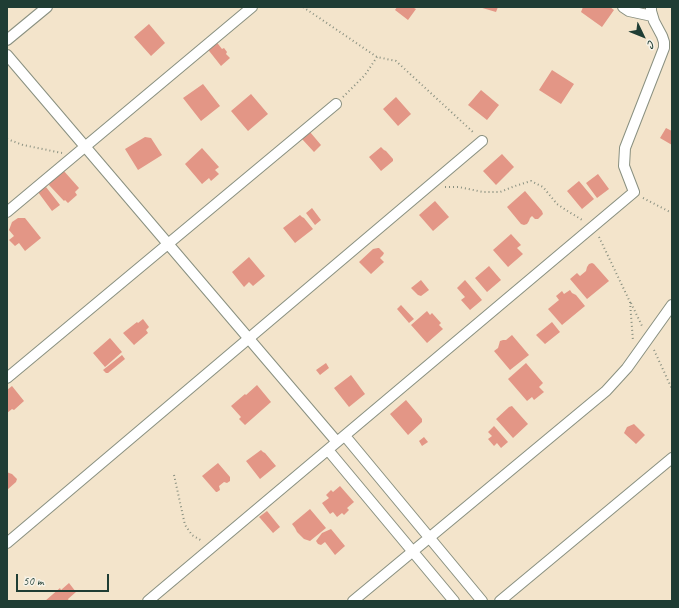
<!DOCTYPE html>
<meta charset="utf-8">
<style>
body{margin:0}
#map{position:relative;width:679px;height:608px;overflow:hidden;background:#f3e4cb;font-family:Caveat,sans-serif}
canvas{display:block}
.frame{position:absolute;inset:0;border:8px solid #1f3d34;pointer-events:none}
.north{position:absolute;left:623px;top:16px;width:40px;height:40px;-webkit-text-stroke:3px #f7f3e8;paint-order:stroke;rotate:133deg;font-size:11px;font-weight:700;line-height:16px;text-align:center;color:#1f3d34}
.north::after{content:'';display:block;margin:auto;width:14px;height:18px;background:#1f3d34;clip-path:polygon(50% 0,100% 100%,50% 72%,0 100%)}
.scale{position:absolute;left:16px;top:574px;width:93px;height:18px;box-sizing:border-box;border:2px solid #1f3d34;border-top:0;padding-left:5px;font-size:12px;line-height:14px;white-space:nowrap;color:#1f3d34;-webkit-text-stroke:3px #f7f3e8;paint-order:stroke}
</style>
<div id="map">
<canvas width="679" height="608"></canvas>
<div class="frame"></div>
<div class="north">С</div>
<div class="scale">50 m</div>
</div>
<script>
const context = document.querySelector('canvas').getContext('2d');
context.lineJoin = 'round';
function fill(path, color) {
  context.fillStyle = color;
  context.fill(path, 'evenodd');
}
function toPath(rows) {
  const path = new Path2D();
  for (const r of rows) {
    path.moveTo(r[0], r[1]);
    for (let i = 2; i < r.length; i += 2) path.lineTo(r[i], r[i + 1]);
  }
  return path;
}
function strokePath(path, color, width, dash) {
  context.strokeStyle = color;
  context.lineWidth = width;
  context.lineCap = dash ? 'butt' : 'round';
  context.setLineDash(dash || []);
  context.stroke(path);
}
const building = toPath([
 [397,7,412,7,416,9,408,20,395,10],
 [479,7,498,7,496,12],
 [583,7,610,7,614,10,602,27,581,12],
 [149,24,165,43,151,56,134,37],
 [215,40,222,49,224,48,227,52,226,54,230,58,221,66,206,47],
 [552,70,574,84,561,104,539,90],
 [203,84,220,106,201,121,183,98],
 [481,90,499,105,487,120,468,105],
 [251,94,268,114,248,131,231,111],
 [396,97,411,114,398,126,383,109],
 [666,128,672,131,672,145,660,138],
 [310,132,321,145,314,152,302,139],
 [145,137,151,138,162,155,138,170,125,149],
 [381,147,384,150,386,151,393,159,393,161,381,171,369,157],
 [202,148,219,167,215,170,219,174,211,181,209,178,202,184,185,164],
 [502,154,514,167,496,185,483,171],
 [63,170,79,188,75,192,77,195,68,203,65,200,64,201,49,185,52,175],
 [598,174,609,189,597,198,586,183],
 [579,181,594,199,582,209,567,191],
 [46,187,60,205,52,211,38,192],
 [525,191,542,211,543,214,538,219,535,219,532,216,530,218,529,221,527,224,524,225,521,224,507,207],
 [435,201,449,217,433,231,419,215],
 [312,208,321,220,315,225,306,213],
 [300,215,302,217,304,218,313,229,295,243,283,228],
 [18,218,25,218,41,238,25,251,19,243,15,246,9,240,14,236,9,230,12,222],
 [511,234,521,245,517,248,523,254,508,267,493,250],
 [378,248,379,248,384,253,383,255,380,258,384,262,371,274,359,262,373,249],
 [249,257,265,276,253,286,249,282,244,287,232,272],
 [592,263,594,264,609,281,587,299,570,279,577,273,580,276,586,271,587,267,589,264],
 [489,266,501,280,487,292,475,278],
 [421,280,429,290,421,296,418,295,411,288],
 [465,280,482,300,470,310,461,300,465,297,457,288],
 [570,290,572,293,576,295,585,306,562,325,548,309,559,300,556,296,562,291,564,294],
 [401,305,414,319,409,323,397,309],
 [427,311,430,315,432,313,441,323,439,325,443,329,427,343,411,325],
 [143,319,149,327,146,330,148,333,134,345,123,333,137,322,138,323],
 [552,322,560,332,545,344,536,335],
 [512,335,529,355,510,370,494,351,498,348,500,341,503,340,506,340],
 [110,338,122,352,105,367,93,353],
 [122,355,125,359,108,373,106,373,103,370],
 [326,363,329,368,320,375,316,370],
 [526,363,543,383,539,387,544,392,534,400,532,397,527,401,508,379],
 [351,375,365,394,349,407,334,388],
 [257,385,271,402,245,425,239,419,241,417,231,406,245,394,246,395],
 [12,386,24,401,14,410,12,409,7,413,7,390],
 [406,400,422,419,422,422,408,435,390,414],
 [512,406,528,424,513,438,496,419,509,407],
 [634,424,645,435,636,444,624,433,627,427],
 [494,426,508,442,501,448,497,443,494,446,488,439,492,436,488,432],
 [424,437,428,442,422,446,419,441],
 [261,450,263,452,265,453,276,466,260,479,246,461],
 [218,463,230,477,230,481,227,483,224,482,219,486,220,490,217,492,216,492,202,476],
 [7,472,9,473,12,474,17,479,16,482,7,490],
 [340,486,354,502,347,508,349,510,344,515,342,513,337,517,333,512,330,514,322,503,329,498,326,495,331,490,333,492],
 [310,509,326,528,310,541,304,539,297,532,295,528,292,524],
 [267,511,280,527,273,533,260,518,259,517],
 [331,529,345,546,335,555,325,542,321,545,318,544,316,541,322,533],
 [69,583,76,592,68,599,69,601,45,601,60,588,61,590]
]);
const path = toPath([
 [303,7,377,57,396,61,474,133],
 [343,97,365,75,377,57],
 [7,139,23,145,62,153],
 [445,187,459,187,483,192,500,192,515,186,531,181,543,187,557,204,569,212,584,221],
 [643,198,672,213],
 [599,237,630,302,633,341],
 [631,303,643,328],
 [654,350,672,389],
 [174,475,185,525,192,535,202,541]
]);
const minor = toPath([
 [623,7,629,11,652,16],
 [7,40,47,7],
 [7,55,337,442],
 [7,212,252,7],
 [7,378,336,104],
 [345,436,482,601],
 [328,450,454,601],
 [7,543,482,141],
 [148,601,634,192,624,166,625,148,664,48,664,42,662,36,654,21,651,11,651,7],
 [353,601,606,391,627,368,672,305],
 [500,601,672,458]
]);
fill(building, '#e39686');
strokePath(minor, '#899080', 12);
strokePath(path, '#899080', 2, [1, 3]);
strokePath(minor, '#fff', 10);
</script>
